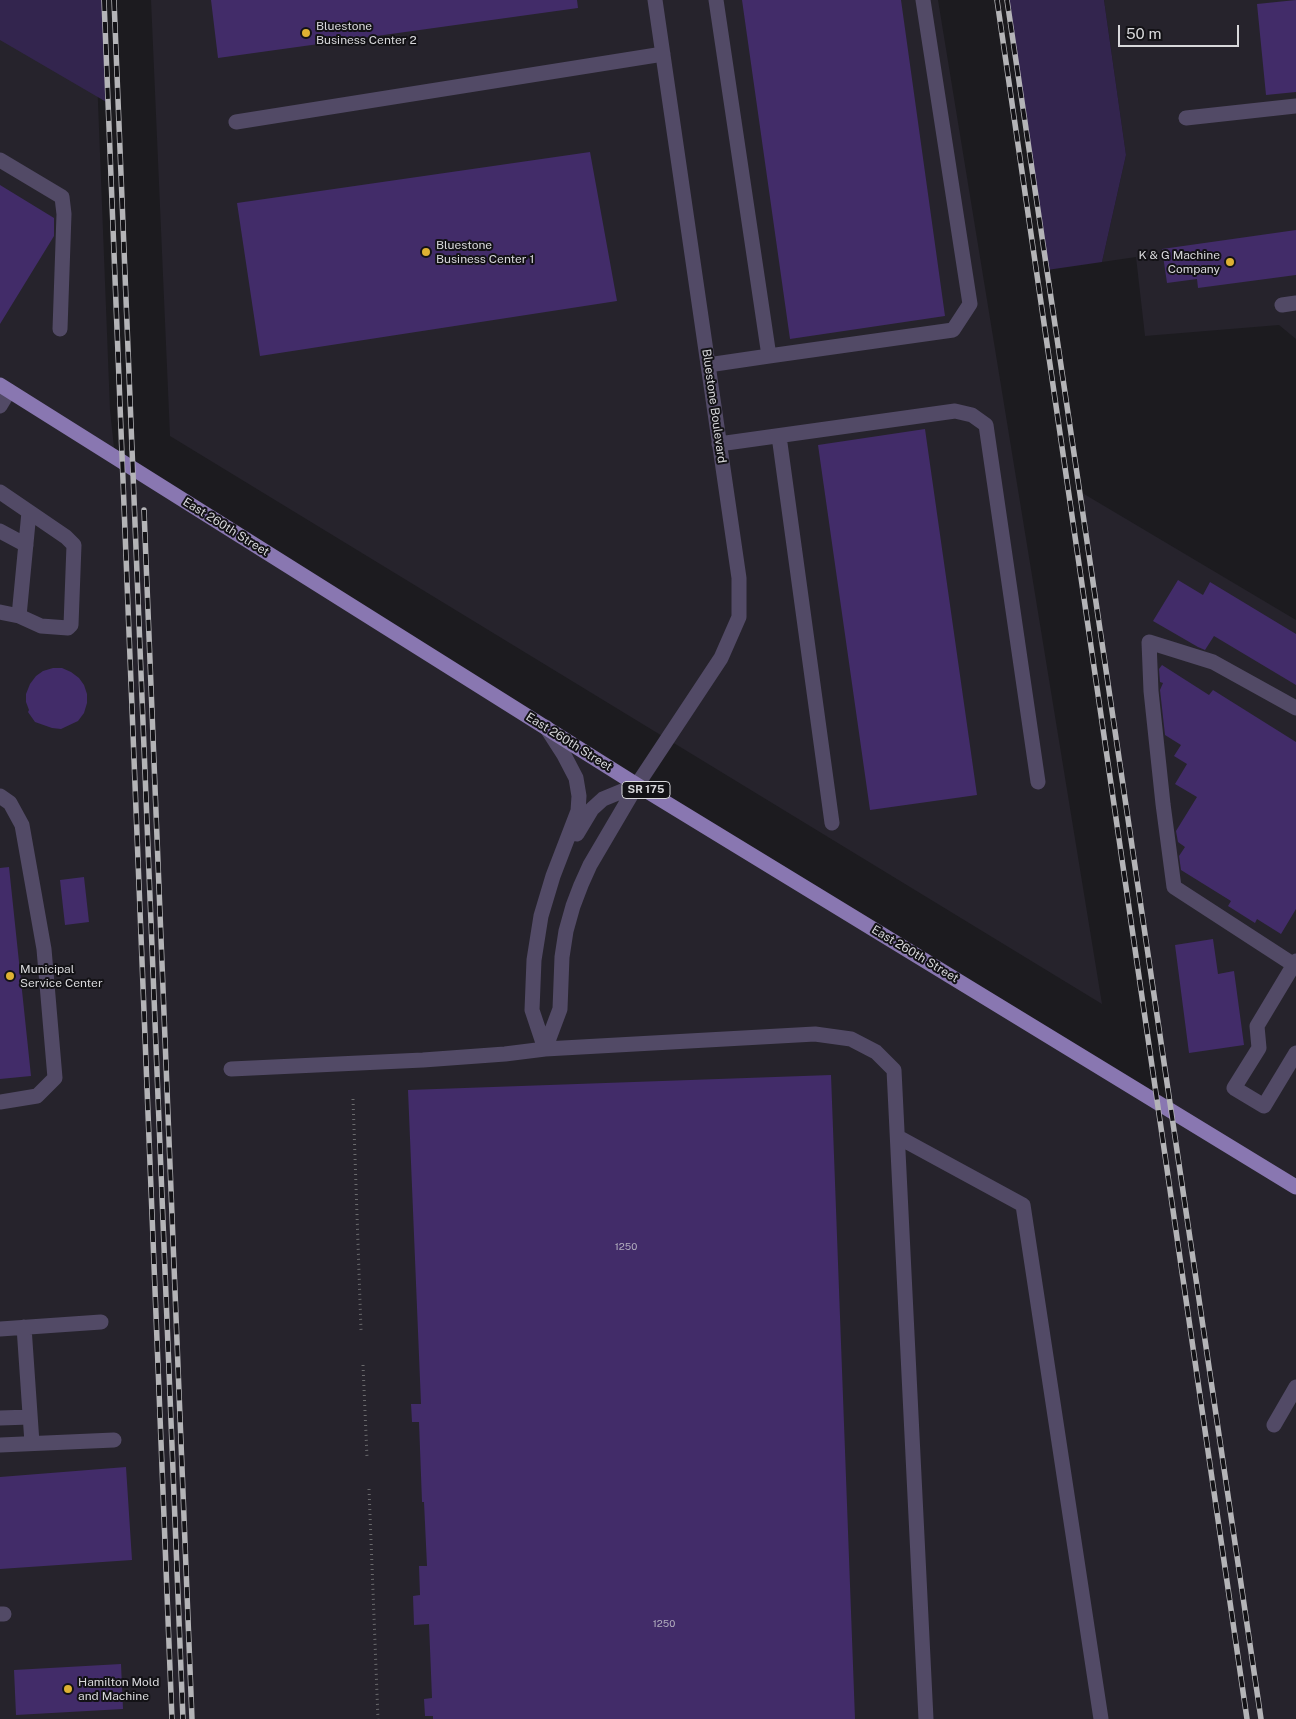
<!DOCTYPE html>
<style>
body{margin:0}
#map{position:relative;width:1296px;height:1719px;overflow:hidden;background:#1c1b1f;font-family:"Public Sans",sans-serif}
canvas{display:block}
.scale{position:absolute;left:1118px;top:25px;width:121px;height:22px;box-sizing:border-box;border:2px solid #d8d8db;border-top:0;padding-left:6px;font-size:15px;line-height:18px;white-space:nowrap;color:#d8d8db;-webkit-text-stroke:4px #131216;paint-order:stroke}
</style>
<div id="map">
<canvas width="1296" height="1719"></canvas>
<div class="scale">50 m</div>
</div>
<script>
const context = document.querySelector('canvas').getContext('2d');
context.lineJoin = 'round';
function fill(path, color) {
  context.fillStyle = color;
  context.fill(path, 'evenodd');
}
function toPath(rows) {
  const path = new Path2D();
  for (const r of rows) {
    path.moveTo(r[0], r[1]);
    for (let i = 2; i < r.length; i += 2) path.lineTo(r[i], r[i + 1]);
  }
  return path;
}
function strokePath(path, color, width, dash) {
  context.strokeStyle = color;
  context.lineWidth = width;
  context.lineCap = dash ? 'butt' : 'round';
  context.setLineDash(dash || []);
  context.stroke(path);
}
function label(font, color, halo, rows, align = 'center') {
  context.font = font + ' "Public Sans",sans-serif';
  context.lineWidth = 4;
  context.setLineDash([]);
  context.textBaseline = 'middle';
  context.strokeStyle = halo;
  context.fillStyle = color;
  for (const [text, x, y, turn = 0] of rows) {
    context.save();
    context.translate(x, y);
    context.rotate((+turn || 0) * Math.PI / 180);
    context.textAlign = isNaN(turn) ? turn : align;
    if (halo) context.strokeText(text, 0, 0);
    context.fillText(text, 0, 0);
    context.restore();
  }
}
const built = toPath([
 [0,0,94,0,110,410,115,457,1171,1111,1079,491,1296,620,1296,1719,0,1719],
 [151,0,938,0,1102,1004,170,436],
 [1104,0,1296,0,1296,339,1279,325,1145,336,1136,257,1102,262,1126,155]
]);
const green = toPath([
 [0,0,103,0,108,103,0,40],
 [1007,0,1104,0,1126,155,1102,262,1047,270]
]);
const building = toPath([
 [211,0,577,0,578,8,218,58],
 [742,0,901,0,945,316,790,339],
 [1296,0,1296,92,1266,95,1257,4],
 [590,152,617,301,260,356,237,203],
 [0,185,54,218,54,236,0,324],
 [1296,230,1296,275,1198,288,1197,279,1167,283,1162,249],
 [925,429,977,795,870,810,818,445],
 [1178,580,1203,595,1210,582,1296,634,1296,685,1214,636,1205,650,1198,647,1153,621],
 [1162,665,1209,695,1213,690,1296,742,1296,909,1281,934,1257,919,1255,923,1228,906,1231,901,1181,870,1179,856,1185,847,1178,842,1176,831,1197,797,1175,784,1187,764,1174,756,1181,745,1165,735,1160,690,1163,683,1160,682,1159,669],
 [53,668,62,668,71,672,79,678,84,685,87,694,87,703,84,713,78,721,61,729,52,728,35,722,28,712,29,710,26,702,26,694,30,684,36,676,43,671],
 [9,867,31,1076,0,1079,0,868],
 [84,877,89,922,65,925,60,880],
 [1213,939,1218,974,1234,971,1244,1045,1189,1053,1175,945],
 [831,1075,855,1719,433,1719,433,1716,425,1716,424,1699,432,1698,429,1624,414,1625,413,1596,420,1595,419,1566,427,1566,424,1502,422,1502,419,1422,412,1422,411,1404,421,1404,408,1090],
 [126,1467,132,1560,0,1569,0,1477],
 [121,1664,123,1709,16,1715,14,1670]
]);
const path = toPath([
 [353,1099,361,1330],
 [363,1365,367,1457],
 [369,1489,378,1719]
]);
const minor = toPath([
 [1186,118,1296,106],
 [236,122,663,54],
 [0,160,62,197,64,214,60,329],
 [1282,305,1296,303],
 [769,356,953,330,970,304,923,0],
 [708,365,769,356,716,0],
 [0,406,9,391],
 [779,436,832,823],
 [719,444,955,411,972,415,986,425,1038,782],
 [0,492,66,537,74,545,71,625,68,628,41,626,19,616,0,612],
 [0,531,26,545],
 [19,616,29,512],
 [0,796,10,803,22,825,44,949,55,1078,37,1096,0,1102],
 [577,834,592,809,603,799,637,785],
 [1296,961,1257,1026,1259,1048,1234,1088,1264,1106,1296,1053],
 [1294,965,1174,887,1163,804,1151,691,1149,642,1213,662,1296,708],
 [545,1049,560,1009,562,957,566,931,573,906,581,885,590,865,637,785,721,658,739,617,739,578,655,0],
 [545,1049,532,1010,534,960,541,916,553,876,578,811,579,796,576,778,564,755,546,727],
 [231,1069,423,1060,505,1054,545,1049,815,1034,851,1039,876,1052,894,1070,926,1719],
 [898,1137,1023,1205,1101,1719],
 [24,1327,32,1443],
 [0,1329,101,1322],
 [0,1418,30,1417],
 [1274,1425,1296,1387],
 [0,1445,114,1440],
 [0,1614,4,1614]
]);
const major = toPath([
 [0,385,637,785,1296,1187]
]);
const rail = toPath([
 [104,0,172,1719],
 [114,0,183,1719],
 [997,0,1247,1719],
 [1007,0,1261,1719],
 [144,510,192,1719]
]);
const markers = [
 [306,33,5,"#deb133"],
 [426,252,5,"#deb133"],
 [1230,262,5,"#deb133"],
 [10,976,5,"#deb133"],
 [68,1689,5,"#deb133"]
];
const numberNames = [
 ["1250",626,1247],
 ["1250",664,1624]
];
const shields = [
 [646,790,48]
];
const shieldNames = [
 ["SR 175",646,790]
];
const poiNames = [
 ["Bluestone",316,26],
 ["Business Center 2",316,40],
 ["Bluestone",436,245],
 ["Business Center 1",436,259],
 ["K & G Machine",1220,255,"right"],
 ["Company",1220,269,"right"],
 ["Municipal",20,969],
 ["Service Center",20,983],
 ["Hamilton Mold",78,1682],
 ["and Machine",78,1696]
];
const streetNames = [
 ["Bluestone Boulevard",714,406,82],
 ["East 260th Street",226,527,32],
 ["East 260th Street",569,742,32],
 ["East 260th Street",915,954,31]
];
fill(built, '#26232c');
fill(green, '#33254e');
fill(building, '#422c69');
strokePath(path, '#69696c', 3, [1, 4]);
strokePath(minor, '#524a66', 15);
strokePath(major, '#8977b1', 15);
strokePath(rail, '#b4b4b7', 5.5);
strokePath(rail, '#131216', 4, [11]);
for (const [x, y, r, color] of markers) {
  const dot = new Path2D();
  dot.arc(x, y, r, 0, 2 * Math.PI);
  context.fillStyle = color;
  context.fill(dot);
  strokePath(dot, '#131216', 2);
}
label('10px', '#b2adbe', null, numberNames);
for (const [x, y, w] of shields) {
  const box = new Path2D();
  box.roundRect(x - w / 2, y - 8.5, w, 17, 4);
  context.fillStyle = '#131216';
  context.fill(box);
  strokePath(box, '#d8d8db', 1);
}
label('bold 11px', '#d8d8db', null, shieldNames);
label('12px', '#d8d8db', '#131216', poiNames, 'left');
label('12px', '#d8d8db', '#131216', streetNames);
</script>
